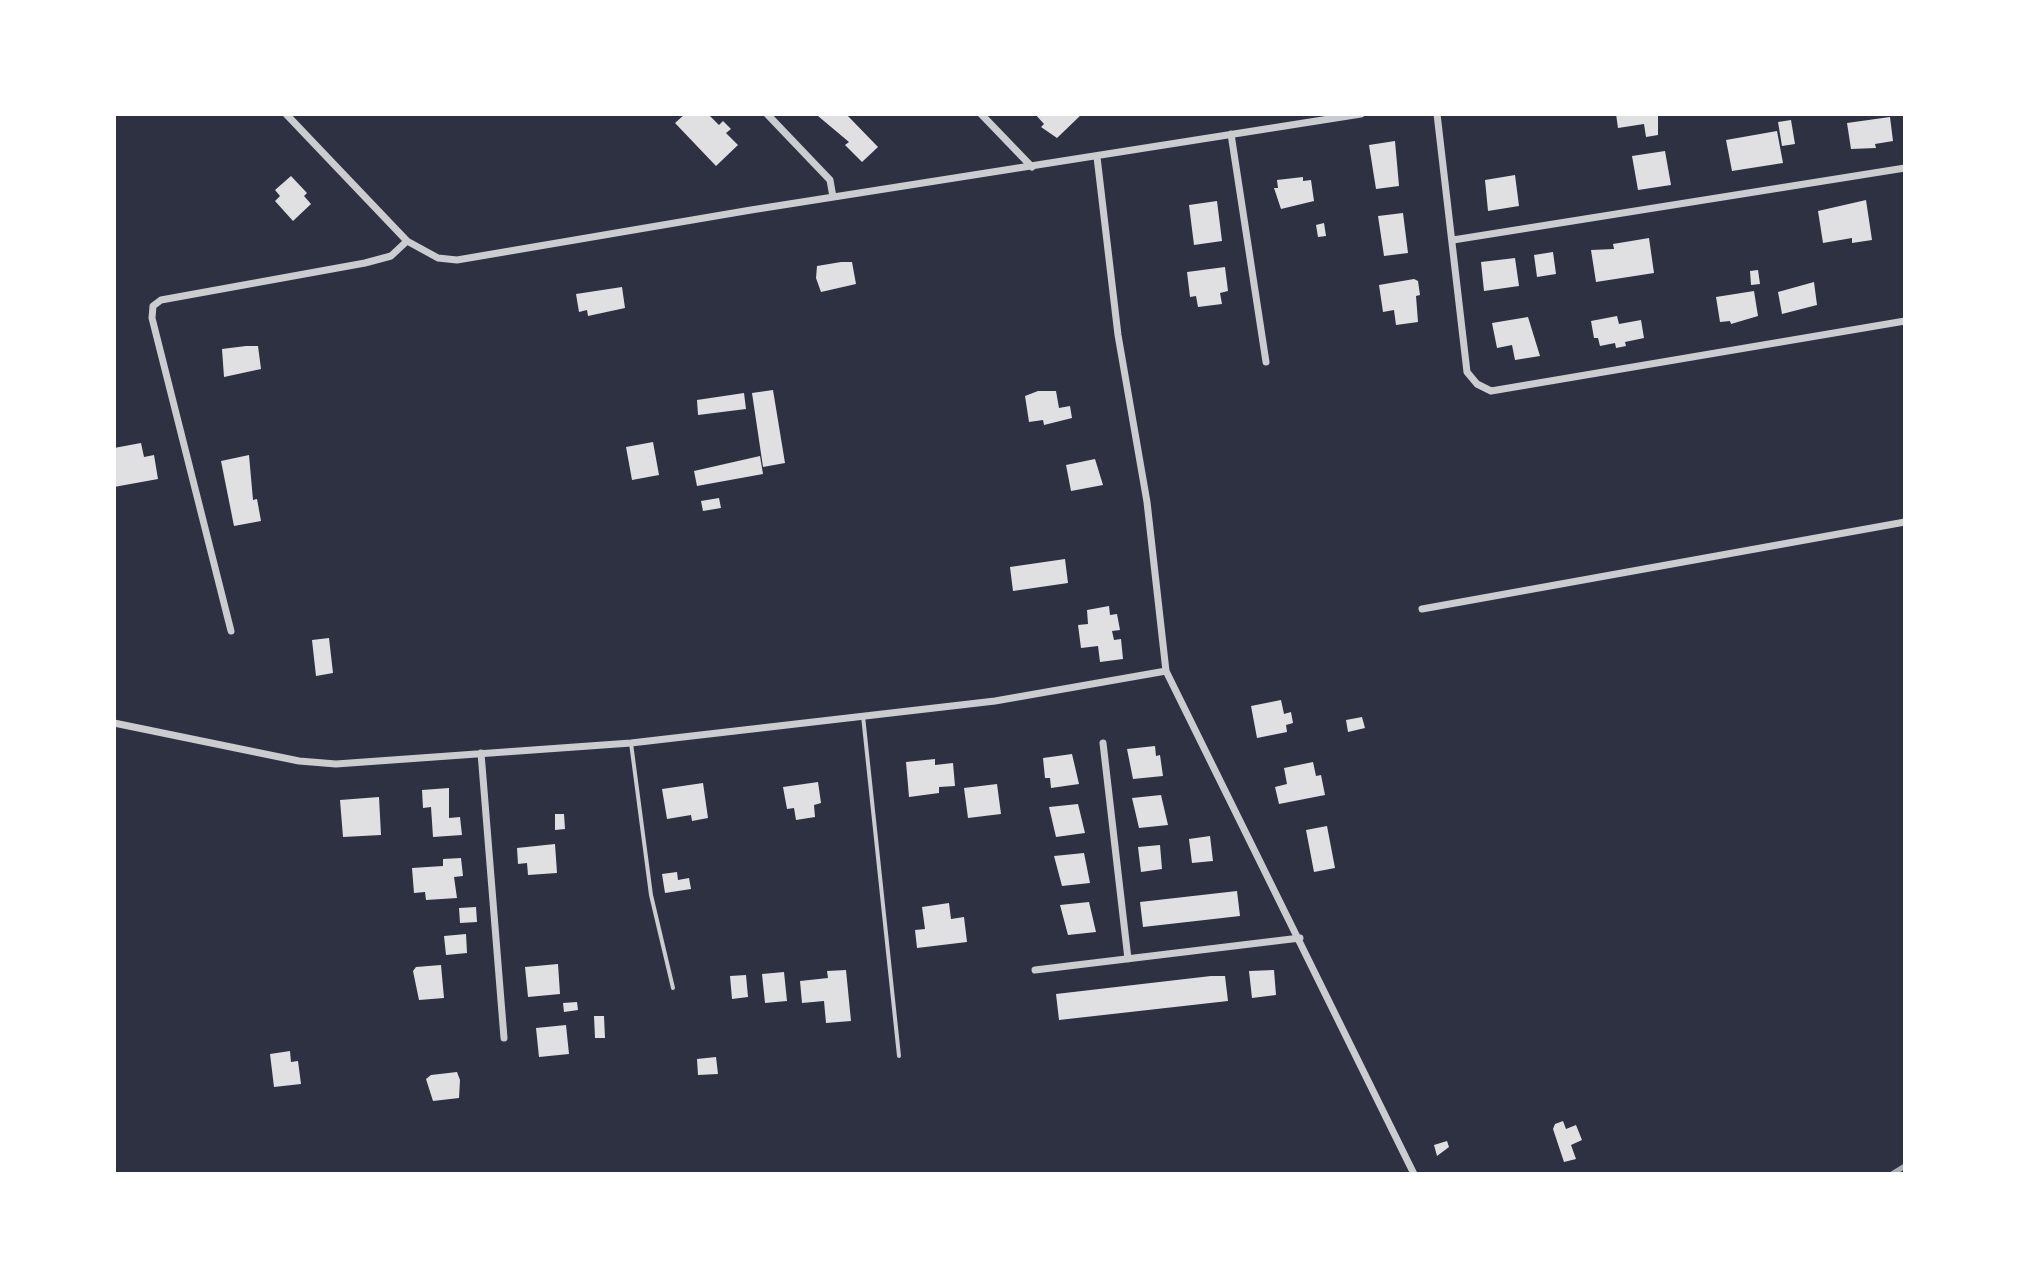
<!DOCTYPE html>
<style>
body{margin:0}
#map{position:relative;width:2019px;height:1288px;overflow:hidden;background:#2d3142;font-family:Raleway,sans-serif}
canvas{display:block}
.frame{position:absolute;inset:0;border:116px solid #fff;pointer-events:none}
</style>
<div id="map">
<canvas width="2019" height="1288"></canvas>
<div class="frame"></div>
</div>
<script>
const context = document.querySelector('canvas').getContext('2d');
context.lineJoin = 'round';
function fill(path, color) {
  context.fillStyle = color;
  context.fill(path, 'evenodd');
}
function toPath(rows) {
  const path = new Path2D();
  for (const r of rows) {
    path.moveTo(r[0], r[1]);
    for (let i = 2; i < r.length; i += 2) path.lineTo(r[i], r[i + 1]);
  }
  return path;
}
function strokePath(path, color, width, dash) {
  context.strokeStyle = color;
  context.lineWidth = width;
  context.lineCap = dash ? 'butt' : 'round';
  context.setLineDash(dash || []);
  context.stroke(path);
}
const building = toPath([
 [685,114,708,114,719,125,723,121,731,129,726,133,738,145,716,166,675,123],
 [820,114,846,114,878,147,862,162,845,145,849,142,818,116],
 [1035,114,1082,114,1057,138,1041,127,1044,124],
 [1616,114,1658,114,1658,135,1646,137,1644,124,1618,128],
 [1890,117,1893,141,1875,144,1876,148,1851,149,1847,123],
 [1791,120,1795,144,1782,146,1778,122],
 [1777,131,1783,163,1732,171,1726,140],
 [1395,141,1399,186,1376,189,1369,145],
 [1665,151,1671,185,1638,190,1632,156],
 [1515,175,1519,206,1488,211,1485,180],
 [291,176,307,193,304,196,311,204,293,221,275,201,280,196,275,190],
 [1303,177,1303,181,1311,180,1314,201,1281,209,1274,188,1278,188,1277,180],
 [1866,200,1872,240,1852,243,1852,238,1823,243,1818,211],
 [1217,201,1222,241,1194,245,1189,205],
 [1403,213,1408,253,1384,256,1378,216],
 [1324,223,1326,236,1318,237,1316,225],
 [1649,238,1654,273,1596,282,1591,250,1614,249,1613,244],
 [1553,252,1556,274,1537,277,1534,255],
 [1515,258,1519,286,1484,291,1481,262],
 [841,262,852,262,856,284,821,292,816,278,817,266],
 [1225,267,1228,291,1220,293,1222,304,1198,307,1196,296,1190,297,1187,272],
 [1758,270,1760,284,1751,285,1750,271],
 [1414,279,1418,281,1420,295,1416,296,1418,322,1396,325,1394,310,1383,312,1379,285],
 [1814,282,1817,305,1782,314,1778,292],
 [622,287,625,308,588,316,587,310,579,312,576,294],
 [1754,291,1758,316,1731,324,1730,321,1720,322,1716,297],
 [1617,316,1619,324,1641,320,1644,338,1625,342,1626,346,1616,348,1615,343,1600,346,1598,338,1594,338,1591,321],
 [1528,317,1540,356,1515,360,1512,345,1497,348,1492,323],
 [246,346,258,346,261,369,224,377,222,349],
 [773,390,785,463,763,467,752,393],
 [1038,391,1056,391,1059,408,1070,406,1072,418,1044,425,1043,420,1029,422,1025,396],
 [744,393,746,409,698,415,697,400],
 [653,442,659,475,632,480,626,447],
 [141,443,144,457,154,455,158,479,114,487,114,448],
 [249,455,253,500,257,499,261,521,234,526,221,461],
 [760,456,763,474,697,486,694,471],
 [1095,459,1103,485,1071,491,1066,465],
 [719,498,721,508,703,511,701,501],
 [1065,559,1068,583,1013,591,1010,567],
 [1109,606,1110,615,1117,614,1120,630,1112,631,1114,640,1121,639,1123,659,1100,662,1098,646,1081,648,1078,625,1088,624,1087,610],
 [329,638,333,673,316,676,312,640],
 [1281,700,1284,714,1291,712,1293,723,1286,725,1287,732,1257,738,1251,706],
 [1362,717,1365,728,1348,732,1346,720],
 [1155,746,1156,756,1160,755,1163,776,1133,779,1127,749],
 [1072,754,1079,784,1051,788,1050,778,1045,778,1043,758],
 [935,759,935,765,953,763,955,786,939,787,939,793,909,797,906,762],
 [1313,762,1316,776,1321,775,1325,795,1279,804,1275,787,1287,784,1284,768],
 [818,782,821,803,814,805,815,817,796,820,794,808,787,809,783,787],
 [703,783,708,818,692,821,691,815,667,819,662,789],
 [997,784,1001,814,968,818,964,788],
 [449,788,449,818,460,817,462,835,433,837,431,807,423,808,422,790],
 [1161,795,1168,825,1139,828,1132,798],
 [379,797,381,835,343,837,340,800],
 [1078,804,1085,833,1056,837,1049,807],
 [555,814,564,814,565,829,555,830],
 [1327,826,1335,868,1314,872,1306,830],
 [1210,836,1213,861,1192,863,1189,839],
 [555,844,557,873,528,875,527,863,518,864,517,848],
 [1160,845,1162,869,1141,872,1138,847],
 [1084,853,1090,883,1062,886,1054,856],
 [461,858,463,876,454,877,457,898,426,900,425,892,414,893,412,868,443,866,443,859],
 [677,872,678,880,689,878,691,889,665,893,662,874],
 [1237,891,1240,916,1143,927,1140,902],
 [1089,902,1096,932,1068,935,1060,905],
 [949,903,951,919,964,917,967,942,917,948,915,930,925,929,922,907],
 [476,907,477,922,460,923,459,908],
 [466,934,467,953,446,955,444,936],
 [558,964,560,994,528,997,525,967],
 [441,965,444,998,419,1000,413,971,416,967],
 [846,970,851,1021,826,1023,824,1001,802,1003,800,981,828,978,827,971],
 [1274,970,1276,995,1252,998,1249,971],
 [784,972,787,1001,765,1003,762,974],
 [746,975,748,997,732,999,730,976],
 [1211,976,1225,976,1228,1001,1059,1020,1056,994],
 [577,1002,578,1010,564,1012,563,1003],
 [594,1016,604,1016,605,1038,595,1038],
 [566,1025,569,1054,539,1057,536,1028],
 [290,1051,291,1062,298,1061,301,1084,274,1087,270,1054],
 [716,1057,718,1074,698,1075,697,1059],
 [457,1072,460,1080,459,1098,433,1101,426,1079,431,1075],
 [1563,1121,1566,1129,1576,1125,1582,1140,1571,1145,1576,1159,1564,1162,1553,1129,1555,1124],
 [1447,1141,1449,1147,1437,1156,1434,1145]
]);
const service = toPath([
 [863,716,899,1056],
 [631,743,651,895,673,988]
]);
const minor = toPath([
 [286,114,407,241,438,258,457,260,751,210,1361,114],
 [767,114,830,180,833,197],
 [981,114,1032,167],
 [1437,114,1467,372,1477,384,1491,391,1905,321],
 [1231,134,1266,362],
 [1097,157,1118,335,1147,502,1166,671,1414,1174],
 [1453,240,1905,168],
 [1422,609,1905,522],
 [231,631,152,318,153,306,161,300,365,263,391,256,407,241],
 [114,723,299,761,336,764,631,743,995,701,1166,671],
 [1103,743,1128,959],
 [481,753,504,1038],
 [1035,970,1300,938]
]);
const rail = toPath([
 [1892,1174,1905,1166]
]);
fill(building, '#e0e0e3');
strokePath(service, '#caccd0', 4);
strokePath(minor, '#caccd0', 7);
strokePath(rail, '#abadb3', 5);
</script>
